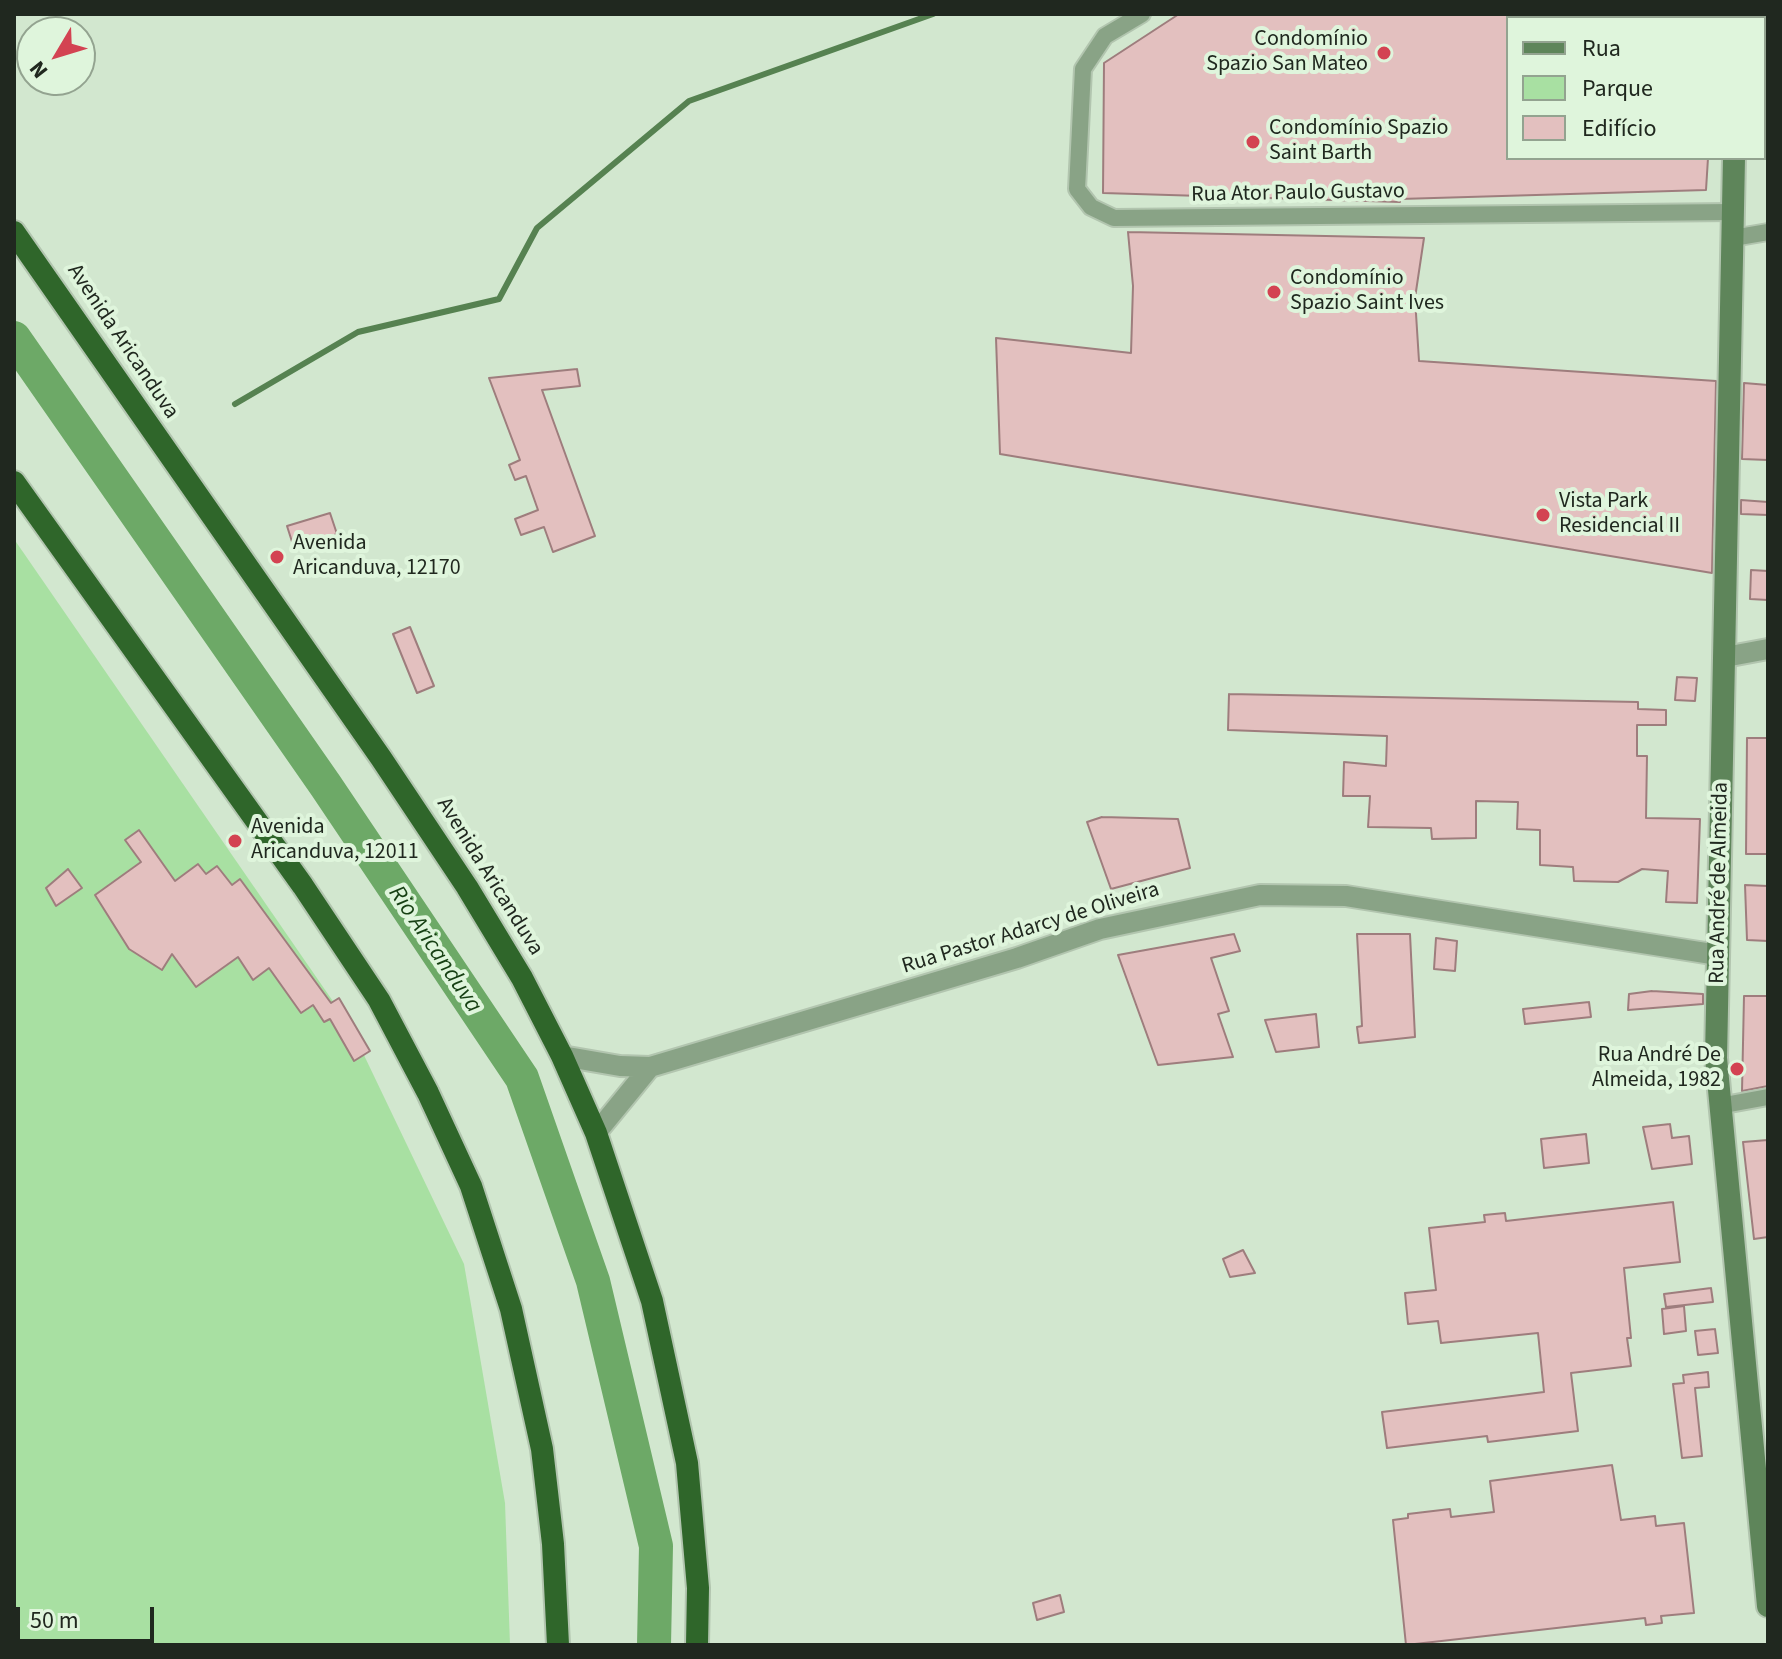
<!DOCTYPE html>
<meta charset="utf-8">
<style>
body{margin:0}
#map{position:relative;width:1782px;height:1659px;overflow:hidden;background:#d2e7cf;font-family:"Source Sans 3",sans-serif}
canvas{display:block}
.frame{position:absolute;inset:0;border:16px solid #20281f;pointer-events:none}
.legend{position:absolute;left:1506px;top:16px;width:260px;height:144px;box-sizing:border-box;background:#dff5dc;border:2px solid #93a390;margin:0;padding:10px 14px;list-style:none;font-size:24px;color:#20281f}
.legend li{display:flex;align-items:center;gap:16px;height:40px}
.legend b{width:40px;border:2px solid #93a390}
.north{position:absolute;left:16px;top:16px;width:80px;height:80px;box-sizing:border-box;background:#dff5dc;border:2px solid #93a390;border-radius:50%;rotate:232deg;font-size:22px;font-weight:700;line-height:32px;text-align:center;color:#20281f}
.north::after{content:'';display:block;margin:auto;width:28px;height:36px;background:#d34352;clip-path:polygon(50% 0,100% 100%,50% 72%,0 100%)}
.scale{position:absolute;left:16px;top:1607px;width:138px;height:36px;box-sizing:border-box;border:4px solid #20281f;border-top:0;padding-left:10px;font-size:24px;line-height:28px;white-space:nowrap;color:#20281f;-webkit-text-stroke:6px #dff5dc;paint-order:stroke}
</style>
<div id="map">
<canvas width="1782" height="1659"></canvas>
<div class="frame"></div>
<ul class="legend">
<li><b style="height:10px;background:#5e855a"></b>Rua</li>
<li><b style="height:22px;background:#a8e0a2"></b>Parque</li>
<li><b style="height:22px;background:#e3c0bf"></b>Edifício</li>
</ul>
<div class="north">N</div>
<div class="scale">50 m</div>
</div>
<script>
const context = document.querySelector('canvas').getContext('2d');
context.lineJoin = 'round';
function fill(path, color) {
  context.fillStyle = color;
  context.fill(path, 'evenodd');
}
function toPath(rows) {
  const path = new Path2D();
  for (const r of rows) {
    path.moveTo(r[0], r[1]);
    for (let i = 2; i < r.length; i += 2) path.lineTo(r[i], r[i + 1]);
  }
  return path;
}
function strokePath(path, color, width, dash) {
  context.strokeStyle = color;
  context.lineWidth = width;
  context.lineCap = dash ? 'butt' : 'round';
  context.setLineDash(dash || []);
  context.stroke(path);
}
function label(font, color, halo, rows, align = 'center') {
  context.font = font + ' "Source Sans 3",sans-serif';
  context.lineWidth = 8;
  context.setLineDash([]);
  context.textBaseline = 'middle';
  context.strokeStyle = halo;
  context.fillStyle = color;
  for (const [text, x, y, turn = 0] of rows) {
    context.save();
    context.translate(x, y);
    context.rotate((+turn || 0) * Math.PI / 180);
    context.textAlign = isNaN(turn) ? turn : align;
    if (halo) context.strokeText(text, 0, 0);
    context.fillText(text, 0, 0);
    context.restore();
  }
}
const green = toPath([
 [14,539,350,1026,464,1264,505,1503,510,1645,14,1645]
]);
const stream = toPath([
 [235,404,358,332,499,299,537,228,689,101,933,14]
]);
const river = toPath([
 [14,338,326,786,522,1078,593,1281,656,1546,654,1645]
]);
const building = toPath([
 [1179,14,1508,14,1508,158,1708,158,1706,190,1400,199,1400,202,1103,193,1104,63,1179,14],
 [1128,232,1424,238,1415,298,1419,361,1716,381,1712,573,1000,454,996,338,1131,353,1133,286,1128,232],
 [577,369,580,386,542,390,595,536,553,552,544,527,521,535,515,519,538,510,526,476,515,480,509,465,520,460,489,378,577,369],
 [1744,383,1768,385,1768,460,1742,459,1744,383],
 [1741,500,1768,502,1768,515,1741,514,1741,500],
 [330,513,337,534,294,548,287,526,330,513],
 [1751,570,1768,571,1768,600,1750,599,1751,570],
 [410,627,434,686,417,693,393,634,410,627],
 [1677,677,1697,678,1695,701,1675,700,1677,677],
 [1229,694,1638,702,1638,709,1666,710,1666,725,1637,725,1637,756,1647,756,1646,818,1700,819,1697,903,1666,902,1668,871,1642,869,1618,882,1574,881,1573,867,1540,865,1540,830,1517,829,1518,802,1476,801,1476,838,1432,839,1431,828,1368,827,1370,796,1343,796,1344,762,1386,766,1387,736,1228,730,1229,694],
 [1747,738,1768,738,1768,854,1746,854,1747,738],
 [1102,817,1178,819,1190,868,1111,889,1087,822,1102,817],
 [139,830,175,881,198,864,206,874,217,866,232,885,240,879,331,1003,339,998,370,1051,354,1061,330,1019,324,1022,313,1005,301,1013,269,968,253,980,238,957,196,987,172,954,162,970,129,949,95,895,141,862,125,840,139,830],
 [68,869,82,888,56,906,46,888,68,869],
 [1745,885,1768,886,1768,941,1747,940,1745,885],
 [1234,934,1240,951,1211,958,1229,1011,1218,1014,1233,1057,1158,1065,1118,955,1234,934],
 [1357,934,1410,934,1415,1037,1359,1043,1357,1027,1362,1026,1357,934],
 [1436,938,1457,941,1455,971,1434,969,1436,938],
 [1652,991,1703,994,1703,1004,1628,1010,1629,994,1652,991],
 [1744,996,1768,996,1768,1086,1742,1091,1744,996],
 [1589,1002,1591,1017,1525,1024,1523,1009,1589,1002],
 [1316,1014,1319,1047,1276,1052,1265,1020,1316,1014],
 [1670,1124,1672,1138,1689,1136,1692,1164,1652,1169,1643,1127,1670,1124],
 [1586,1134,1589,1163,1544,1168,1541,1139,1586,1134],
 [1768,1140,1768,1237,1754,1239,1743,1142,1768,1140],
 [1673,1202,1680,1262,1624,1268,1631,1338,1627,1338,1631,1366,1571,1373,1578,1431,1488,1442,1487,1436,1387,1448,1382,1412,1544,1392,1538,1333,1441,1343,1438,1321,1408,1324,1405,1293,1436,1290,1429,1228,1485,1222,1484,1215,1505,1213,1506,1221,1673,1202],
 [1243,1250,1255,1273,1230,1277,1223,1259,1243,1250],
 [1711,1288,1713,1302,1666,1307,1664,1294,1711,1288],
 [1684,1306,1686,1331,1664,1334,1662,1309,1684,1306],
 [1715,1329,1718,1353,1698,1355,1695,1331,1715,1329],
 [1708,1372,1709,1387,1695,1388,1702,1456,1682,1458,1673,1384,1684,1383,1683,1375,1708,1372],
 [1612,1465,1621,1520,1655,1516,1656,1526,1684,1523,1694,1613,1661,1616,1662,1623,1646,1625,1645,1618,1406,1645,1393,1520,1408,1518,1408,1514,1450,1509,1451,1517,1494,1512,1490,1481,1612,1465],
 [1060,1595,1064,1612,1037,1620,1033,1603,1060,1595]
]);
const minor = toPath([
 [1142,14,1105,36,1083,69,1077,189,1091,207,1114,218,1733,212],
 [1651,14,1656,18],
 [1703,18,1715,14],
 [1764,65,1768,62],
 [1733,238,1768,232],
 [1719,1106,1768,1097]
]);
const tertiary = toPath([
 [1725,657,1768,649],
 [562,1056,620,1066,650,1067,1017,958,1100,929,1260,895,1346,896,1718,955],
 [596,1133,650,1067]
]);
const secondary = toPath([
 [1732,14,1732,18],
 [1734,158,1716,1058,1768,1606]
]);
const trunk = toPath([
 [14,232,381,758,467,887,522,978,562,1056,596,1133,652,1301,687,1463,698,1588,697,1645],
 [14,482,303,886,379,1000,428,1093,471,1186,511,1309,542,1449,553,1544,558,1645]
]);
const markers = [
 [1384,53,8,"#d34352"],
 [1253,142,8,"#d34352"],
 [1274,292,8,"#d34352"],
 [1543,515,8,"#d34352"],
 [277,557,8,"#d34352"],
 [235,841,8,"#d34352"],
 [1737,1069,8,"#d34352"]
];
const poiNames = [
 ["Condomínio",1368,40,"right"],
 ["Spazio San Mateo",1368,65,"right"],
 ["Condomínio Spazio",1269,129],
 ["Saint Barth",1269,154],
 ["Condomínio",1290,279],
 ["Spazio Saint Ives",1290,304],
 ["Vista Park",1559,502],
 ["Residencial II",1559,527],
 ["Avenida",293,544],
 ["Aricanduva, 12170",293,569],
 ["Avenida",251,828],
 ["Aricanduva, 12011",251,853],
 ["Rua André De",1721,1056,"right"],
 ["Almeida, 1982",1721,1081,"right"]
];
const streetNames = [
 ["Rua Ator Paulo Gustavo",1298,194,-1],
 ["Avenida Aricanduva",122,342,56],
 ["Avenida Aricanduva",489,877,58],
 ["Rua André de Almeida",1720,883,-89],
 ["Rua Pastor Adarcy de Oliveira",1031,929,-17]
];
const waterNames = [
 ["Rio Aricanduva",434,950,56]
];
fill(green, '#a8e0a2');
strokePath(stream, '#568251', 6);
strokePath(river, '#6da967', 34);
fill(building, '#e3c0bf');
strokePath(building, '#9e7d7d', 2);
strokePath(minor, '#b2c5af', 20);
strokePath(tertiary, '#b2c5af', 24);
strokePath(secondary, '#b2c5af', 26);
strokePath(trunk, '#b2c5af', 26);
strokePath(minor, '#89a386', 16);
strokePath(tertiary, '#89a386', 20);
strokePath(secondary, '#5e855a', 22);
strokePath(trunk, '#2f662a', 22);
for (const [x, y, r, color] of markers) {
  const dot = new Path2D();
  dot.arc(x, y, r, 0, 2 * Math.PI);
  context.fillStyle = color;
  context.fill(dot);
  strokePath(dot, '#dff5dc', 3);
}
label('22px', '#20281f', '#dff5dc', poiNames, 'left');
label('22px', '#20281f', '#dff5dc', streetNames);
label('italic 24px', '#153f12', '#dff5dc', waterNames);
</script>
